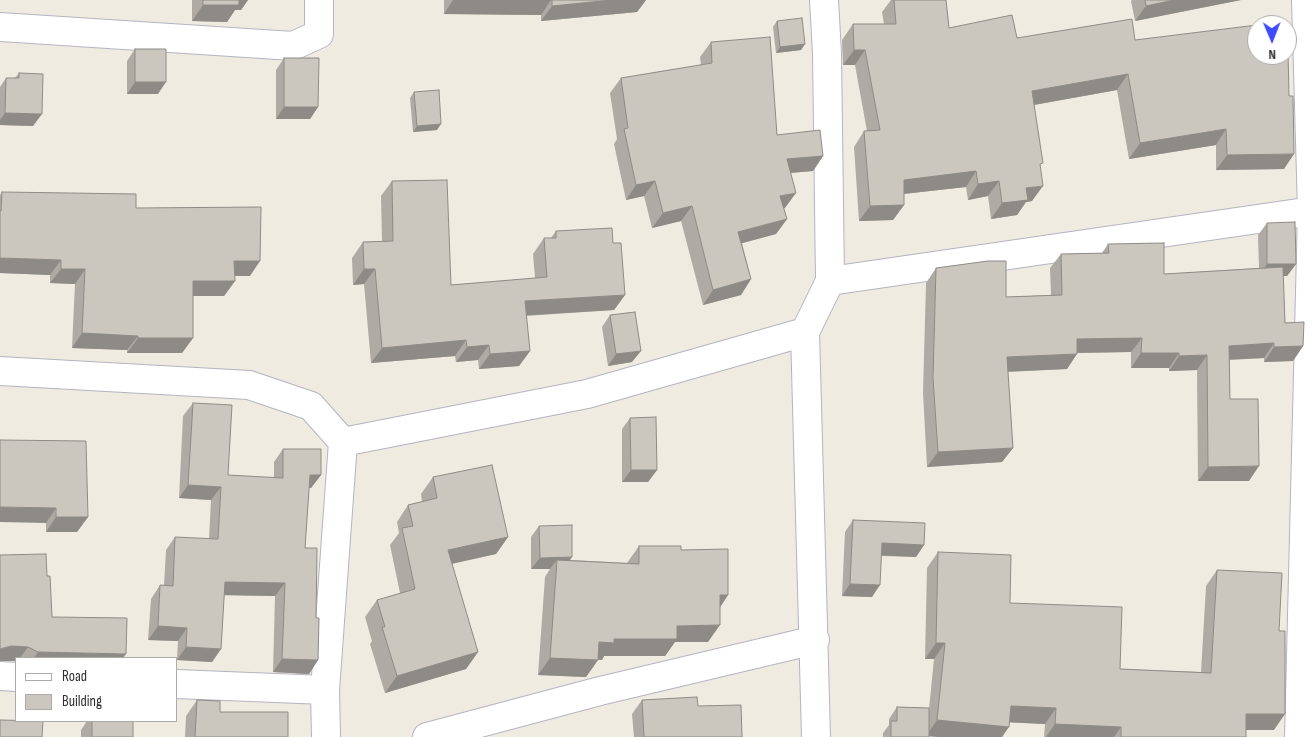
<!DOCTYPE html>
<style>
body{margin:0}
#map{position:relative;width:1312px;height:737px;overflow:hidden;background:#efebe0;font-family:"Sofia Sans Condensed",sans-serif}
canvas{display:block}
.legend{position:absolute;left:15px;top:657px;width:162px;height:65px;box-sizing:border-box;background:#fff;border:1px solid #ababab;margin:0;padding:6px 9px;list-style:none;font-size:15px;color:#2e2e2e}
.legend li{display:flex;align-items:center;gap:10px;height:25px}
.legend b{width:25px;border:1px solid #ababab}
.north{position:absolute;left:1247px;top:15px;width:50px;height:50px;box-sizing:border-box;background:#fff;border:1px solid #ababab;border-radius:50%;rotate:179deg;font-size:14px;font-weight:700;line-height:20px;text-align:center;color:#2e2e2e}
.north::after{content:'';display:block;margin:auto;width:18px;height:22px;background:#3d4aff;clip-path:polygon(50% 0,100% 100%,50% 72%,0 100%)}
</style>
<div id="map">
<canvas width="1312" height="737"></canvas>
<ul class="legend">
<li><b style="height:6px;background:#fff"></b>Road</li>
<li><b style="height:14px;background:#cbc7bf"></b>Building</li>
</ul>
<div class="north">N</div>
</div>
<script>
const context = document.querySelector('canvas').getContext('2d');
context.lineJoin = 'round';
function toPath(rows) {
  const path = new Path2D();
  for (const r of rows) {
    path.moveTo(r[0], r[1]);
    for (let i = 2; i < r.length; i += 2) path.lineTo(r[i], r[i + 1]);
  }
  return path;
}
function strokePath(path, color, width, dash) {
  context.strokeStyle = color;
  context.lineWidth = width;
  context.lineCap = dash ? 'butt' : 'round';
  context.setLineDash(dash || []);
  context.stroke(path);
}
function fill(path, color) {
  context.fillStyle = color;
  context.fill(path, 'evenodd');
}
const minor = toPath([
 [0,27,293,46,319,34,319,0],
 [830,281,1312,211],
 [0,371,249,385,311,406,343,442,325,690,326,737],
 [343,442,587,394,805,332],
 [0,676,16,677],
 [176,684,325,690],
 [427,737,600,691,815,640],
 [816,737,805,332,830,281,827,53,824,0],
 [1299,737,1312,211,1306,0]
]);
const wall = toPath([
 [192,0,248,0,241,10,235,10,227,22,192,21],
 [444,0,646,0,637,12,541,21,541,15,444,14],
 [891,0,946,0,949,28,1017,38,1135,40,1284,169,1216,170,1216,145,1129,159,1117,90,1034,105,1040,167,1032,201,1026,202,1017,215,991,219,988,196,968,200,966,187,904,194,904,205,893,220,859,221,854,147,864,131,867,131,855,65,843,65,842,40,853,24,884,24,882,12],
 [1132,0,1241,0,1135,21,1131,1],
 [777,21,805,44,801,50,776,53,773,27],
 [711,42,777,135,823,156,813,171,791,173,785,208,784,208,787,219,776,234,742,243,751,279,741,295,703,305,681,221,652,228,644,196,626,200,614,144,617,139,610,93,621,78,701,65,700,57],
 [135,49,158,94,127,94,127,61],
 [284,58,318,107,310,119,276,119,276,70],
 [19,73,33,126,0,125,0,87,6,78,15,78],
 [414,92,437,130,413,132,410,98],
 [392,181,451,285,535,278,533,254,544,238,551,238,556,231,613,243,625,295,614,310,526,316,530,351,519,366,479,369,478,360,456,362,455,356,371,363,364,284,353,285,352,258,363,242,382,241,381,196],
 [2,192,136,208,250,276,234,276,235,281,224,296,193,296,193,338,182,353,127,353,127,350,72,348,75,284,50,283,50,275,0,273,0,195],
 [1267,223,1296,264,1287,276,1283,276,1285,323,1303,346,1293,361,1264,362,1264,358,1230,360,1230,399,1249,481,1198,481,1197,370,1169,371,1169,368,1131,368,1131,352,1077,353,1067,369,1008,372,1013,448,1002,462,927,467,923,393,926,283,936,268,1006,297,1051,295,1050,268,1061,254,1102,253,1108,244,1164,274,1259,268,1258,235],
 [610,315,632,362,608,366,602,327],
 [193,403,228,475,274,478,274,462,283,449,321,475,311,488,309,488,305,548,316,618,318,660,309,674,273,672,275,596,224,595,221,649,212,662,177,660,178,641,148,640,151,599,160,585,164,585,166,550,175,537,209,539,211,500,179,498,183,416],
 [630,418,657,470,648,482,622,482,622,429],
 [0,440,88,517,77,532,46,532,46,523],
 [433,477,508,537,496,554,452,564,478,652,466,669,385,693,370,644,372,641,365,617,377,600,400,593,390,545,399,533,397,522,408,505,422,502,421,494],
 [853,520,924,545,916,557,881,556,872,597,842,596,845,532],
 [539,526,570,560,627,563,639,546,681,550,728,595,720,607,708,642,675,642,665,656,604,656,602,660,598,660,586,677,538,675,545,577,550,569,531,569,531,537],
 [938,552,1010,603,1120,669,1201,672,1206,586,1217,570,1274,730,1246,730,1246,737,1044,737,1045,724,1010,722,1002,737,939,737,929,736,929,737,883,737,883,733,889,725,889,719,897,707,929,709,934,659,925,659,927,568],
 [47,576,52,617,123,658,16,658,16,661,1,660],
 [197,700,220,712,288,737,185,737,186,716],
 [642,700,698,706,742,737,634,737,632,714],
 [87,721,133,721,133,737,81,737,81,730]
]);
const shadedWall = toPath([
 [234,0,248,0,241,10,235,10,227,22,192,21,203,5],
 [453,0,551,0,541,15,444,14],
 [612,0,646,0,637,12,541,21,552,6],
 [1174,0,1241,0,1135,21,1146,6],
 [805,44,801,50,776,53,780,47],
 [854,50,865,50,855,65,843,65],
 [1128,74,1117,90,1022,107,1032,91],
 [135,82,166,82,158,94,127,94],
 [284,107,318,107,310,119,276,119],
 [5,113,42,114,33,126,0,125,0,120],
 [441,124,437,130,413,132,417,126],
 [1226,129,1216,145,1129,159,1140,143],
 [1294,154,1284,169,1216,170,1227,155],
 [823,156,813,171,776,174,787,159],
 [976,171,966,187,893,195,904,180],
 [655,181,644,196,626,200,636,185],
 [999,181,988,196,968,200,978,184],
 [1043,186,1032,201,1026,202,1017,215,991,219,1002,203,1026,188],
 [796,193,785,208,770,212,780,196],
 [904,205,893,220,859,221,870,206],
 [692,206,681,221,652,228,663,213],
 [787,219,776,234,728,247,738,232],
 [0,258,61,260,50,275,0,273],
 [234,261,260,261,250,276,224,276],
 [1267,264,1296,264,1287,276,1259,276],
 [61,269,85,269,75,284,50,283],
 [364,269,375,269,364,284,353,285],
 [751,279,741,295,703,305,713,290],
 [193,281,235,281,224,296,182,296],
 [625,295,614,310,514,316,525,301],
 [82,333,138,336,127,350,72,348],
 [138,338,193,338,182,353,127,353],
 [1142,338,1131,352,1066,353,1077,339],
 [466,340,455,356,371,363,382,348],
 [1274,343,1264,358,1219,360,1229,346],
 [489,345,478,360,456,362,467,347],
 [1303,346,1293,361,1264,362,1274,347],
 [530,351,519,366,479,369,490,354],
 [641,351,632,362,608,366,616,354],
 [1141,353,1179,353,1169,368,1131,368],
 [1077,354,1067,369,997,372,1007,357],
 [1207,355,1197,370,1169,371,1179,356],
 [1013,448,1002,462,927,467,938,452],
 [1259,466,1249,481,1198,481,1208,467],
 [631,470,657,470,648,482,622,482],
 [310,475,321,475,311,488,301,488],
 [188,485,221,487,211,500,179,498],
 [0,507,56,508,46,523,0,522],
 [56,517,88,517,77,532,46,532],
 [508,537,496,554,436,567,448,550],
 [882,543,924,545,916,557,873,555],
 [572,557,564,569,557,560,550,569,531,569,540,558],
 [225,582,285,583,275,596,216,595],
 [850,584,880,585,872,597,842,596],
 [720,595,728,595,717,612],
 [720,625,708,642,675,642,665,656,604,656,602,660,587,659,599,642,677,626],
 [158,626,187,628,178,641,148,640],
 [936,643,945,643,934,659,925,659],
 [11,646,28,647,20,658,16,658,16,661,0,661,0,649],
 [186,647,221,649,212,662,177,660],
 [38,652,126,654,123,658,34,658],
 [478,652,466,669,385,693,397,676],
 [550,658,598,660,586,677,538,675],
 [282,659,318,660,309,674,273,672],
 [1011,706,1056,708,1045,724,1000,722],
 [1246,714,1285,714,1274,730,1235,730],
 [937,720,1009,727,1002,737,939,737,926,736],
 [1055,724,1121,727,1114,737,1046,737]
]);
const building = toPath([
 [203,0,239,0,239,5,203,5,203,0],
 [552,0,612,0,552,6,552,0],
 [894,0,946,0,949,28,1012,15,1017,38,1132,19,1135,40,1257,25,1257,55,1287,55,1287,52,1288,52,1289,96,1293,96,1294,154,1227,155,1226,129,1140,143,1128,74,1032,91,1043,163,1040,164,1043,186,1026,188,1028,200,1002,203,999,181,978,184,976,171,904,180,904,205,870,206,864,131,880,130,865,50,854,50,853,24,896,24,894,0],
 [1145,0,1174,0,1146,6,1145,0],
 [802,18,805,44,780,47,777,21,802,18],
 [770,37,777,135,820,130,823,156,787,159,796,193,780,196,787,219,738,232,751,279,713,290,692,206,663,213,655,181,636,185,624,129,628,128,621,78,712,63,711,42,770,37],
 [135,49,166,49,166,82,135,82,135,49],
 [284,58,319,58,318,107,284,107,284,58],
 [19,73,43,74,42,114,5,113,6,78,19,78,19,73],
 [439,90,441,124,417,126,414,92,439,90],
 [447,180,451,285,547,277,544,238,556,238,556,231,612,228,613,243,621,243,625,295,525,301,530,351,490,354,489,345,467,347,466,340,382,348,375,269,364,269,363,242,393,241,392,181,447,180],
 [2,192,136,194,136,208,261,207,260,261,234,261,235,281,193,281,193,338,138,338,138,336,82,333,85,269,61,269,61,260,0,258,0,211,1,211,2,192],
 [1295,222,1296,264,1267,264,1267,223,1295,222],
 [1164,243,1164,274,1283,267,1285,323,1304,322,1303,346,1274,347,1274,343,1229,346,1230,399,1258,399,1259,466,1208,467,1207,355,1179,356,1179,353,1141,353,1142,338,1077,339,1077,354,1007,357,1013,448,938,452,933,378,936,268,988,261,1006,261,1006,297,1062,295,1061,254,1109,253,1108,244,1164,243],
 [635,312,641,351,616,354,610,315,635,312],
 [193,403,232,405,228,475,283,478,283,449,321,449,321,475,310,475,305,548,317,548,316,618,319,618,318,660,282,659,285,583,225,582,221,649,186,647,187,628,158,626,160,585,173,586,175,537,218,539,221,487,188,485,193,403],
 [656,417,657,470,631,470,630,418,656,417],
 [0,440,86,441,88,517,56,517,56,508,0,507,0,440],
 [492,465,508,537,448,550,478,652,397,676,382,627,385,627,377,600,415,589,402,528,413,526,408,505,437,498,433,477,492,465],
 [853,520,925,523,924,545,882,543,880,585,850,584,853,520],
 [572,525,572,557,540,558,539,526,572,525],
 [639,546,681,546,681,550,728,549,728,595,720,595,720,625,677,626,677,639,614,639,614,643,599,642,598,660,550,658,557,560,639,564,639,546],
 [938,552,1011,555,1010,603,1122,607,1120,669,1211,673,1217,570,1282,573,1279,631,1285,631,1285,714,1246,714,1246,737,1121,737,1121,727,1055,724,1056,708,1011,706,1009,727,937,720,945,643,936,643,938,552],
 [46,554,47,576,50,576,52,617,127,618,126,654,38,652,28,647,11,646,0,649,0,555,46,554],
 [697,697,698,706,741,705,742,737,644,737,642,700,697,697],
 [197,700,220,701,220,712,288,712,288,737,195,737,197,700],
 [897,707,929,708,929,737,891,737,891,721,897,721,897,707],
 [0,720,43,721,42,737,0,737,0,720],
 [92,721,133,721,133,737,92,737,92,721]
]);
strokePath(minor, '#b4b4c1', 30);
strokePath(minor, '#fff', 28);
fill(wall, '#afaba4');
fill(shadedWall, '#8e8b86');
fill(building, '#cbc7bf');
strokePath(building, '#8e8b86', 1);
</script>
